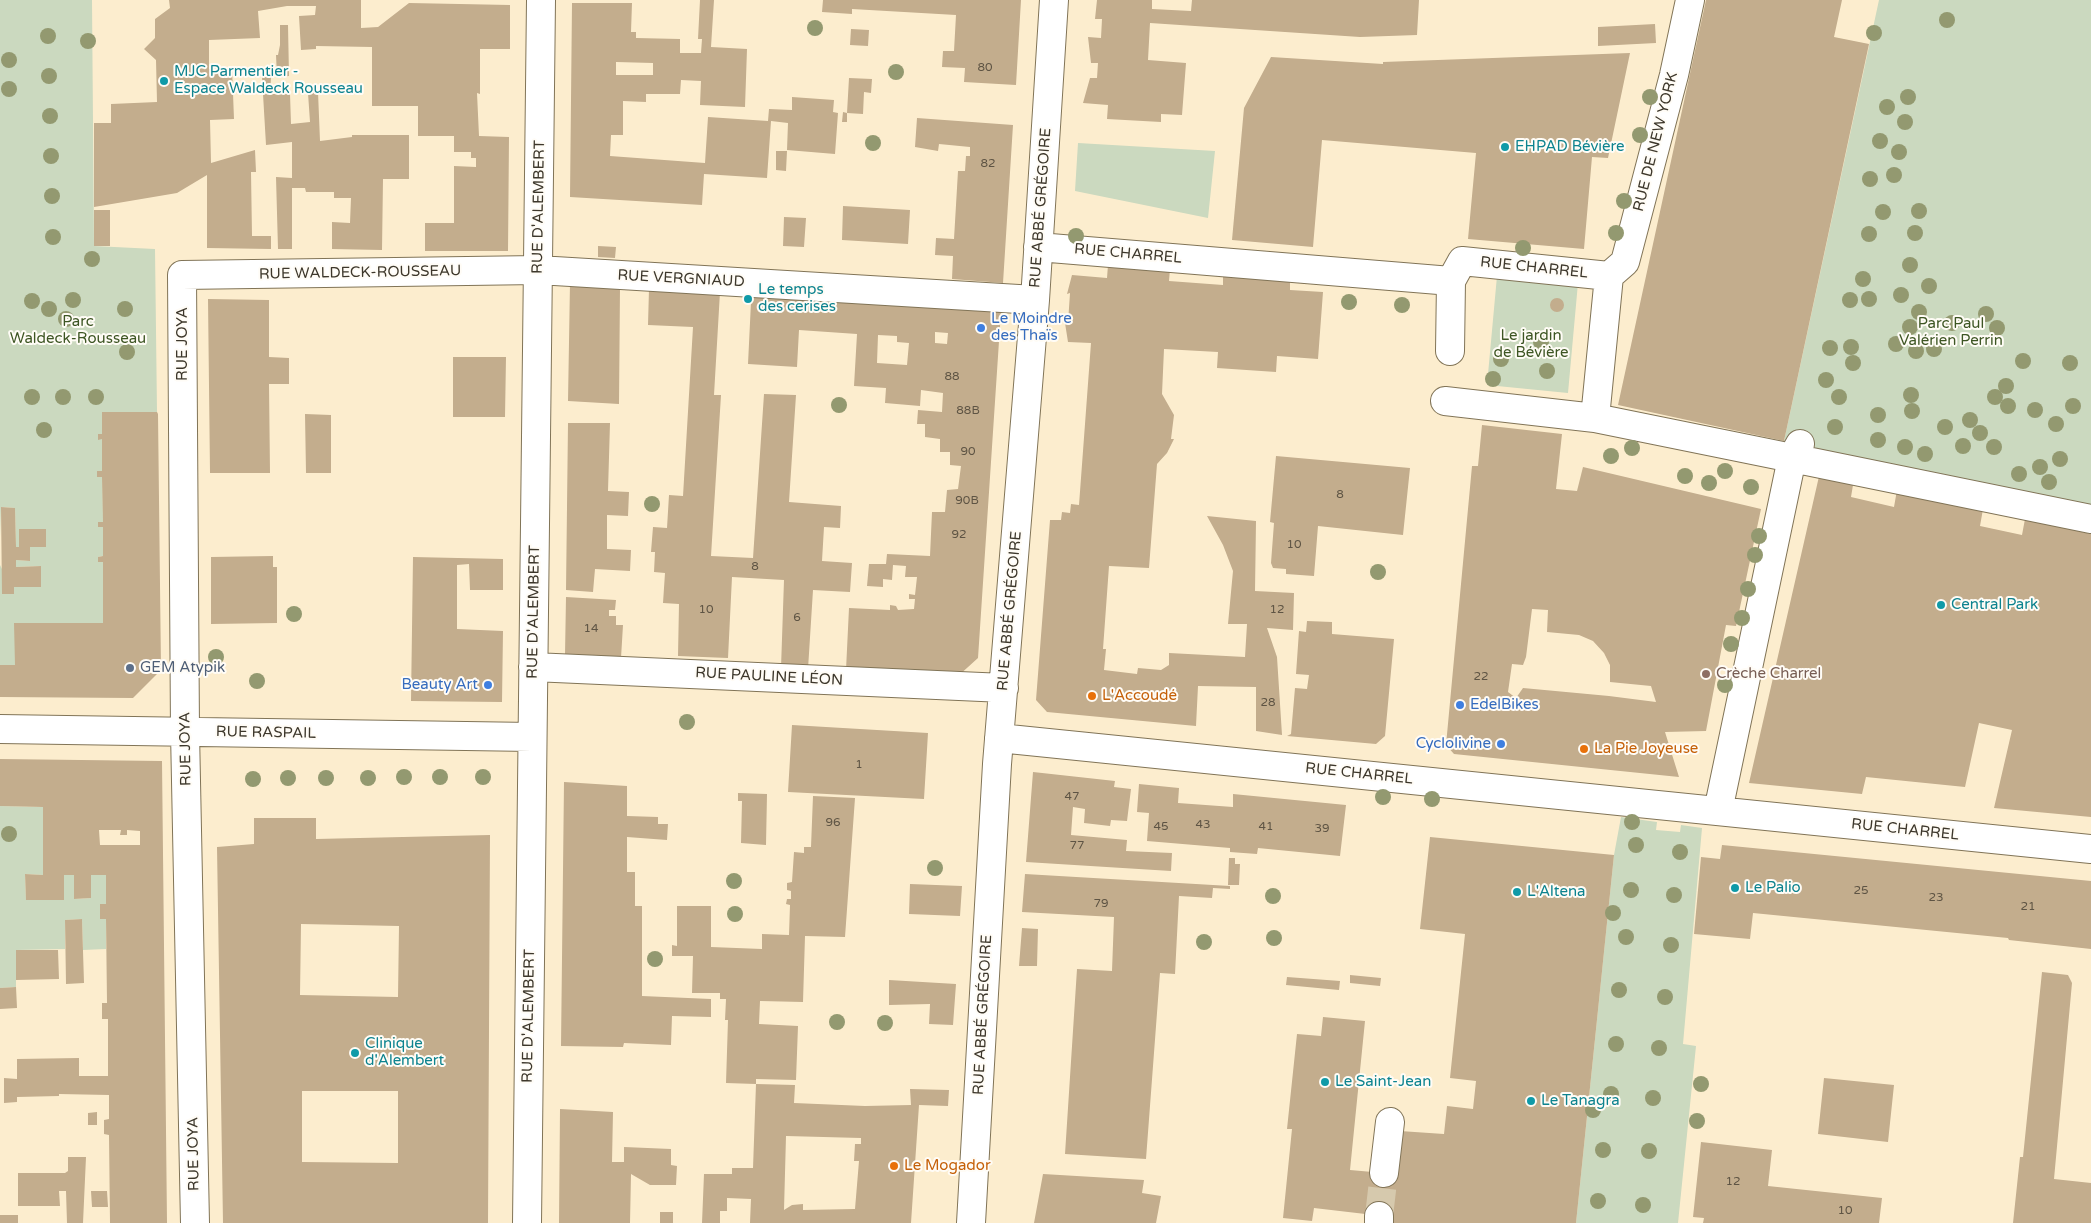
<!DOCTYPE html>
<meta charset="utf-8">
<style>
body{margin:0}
canvas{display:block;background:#fcedce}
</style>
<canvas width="2091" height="1223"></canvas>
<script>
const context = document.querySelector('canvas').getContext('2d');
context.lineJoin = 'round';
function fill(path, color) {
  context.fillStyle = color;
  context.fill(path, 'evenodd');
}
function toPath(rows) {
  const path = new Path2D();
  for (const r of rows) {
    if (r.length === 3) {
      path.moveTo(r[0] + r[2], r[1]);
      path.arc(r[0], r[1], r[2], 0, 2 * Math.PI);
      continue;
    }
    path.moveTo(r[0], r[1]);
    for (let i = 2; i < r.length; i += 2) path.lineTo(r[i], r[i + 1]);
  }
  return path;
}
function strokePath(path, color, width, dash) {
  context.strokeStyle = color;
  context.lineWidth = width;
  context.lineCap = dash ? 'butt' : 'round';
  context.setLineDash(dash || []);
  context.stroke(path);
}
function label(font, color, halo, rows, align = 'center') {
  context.font = font + ' "Varela Round",sans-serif';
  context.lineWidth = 4;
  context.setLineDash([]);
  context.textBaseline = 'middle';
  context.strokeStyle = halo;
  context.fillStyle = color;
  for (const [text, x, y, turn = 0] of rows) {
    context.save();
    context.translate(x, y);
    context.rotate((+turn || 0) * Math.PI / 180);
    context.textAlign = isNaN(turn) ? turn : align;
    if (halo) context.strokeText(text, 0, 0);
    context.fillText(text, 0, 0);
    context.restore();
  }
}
const green = toPath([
 [0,0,92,0,94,246,155,249,157,412,102,412,103,522,98,522,98,526,103,527,103,556,98,557,98,562,103,562,103,623,15,623,15,665,0,665,0,565,14,593,14,587,41,586,41,566,16,567,16,560,30,561,30,547,46,547,46,529,19,529,19,547,16,547,15,508,1,507,0,537],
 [1879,0,2091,0,2091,505,1824,451,1784,441],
 [1078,143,1215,151,1208,218,1075,191],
 [1497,276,1578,283,1568,393,1487,385],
 [0,806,43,807,43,875,25,874,26,899,64,900,64,875,74,875,74,899,91,898,91,875,106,875,106,904,100,904,100,919,106,919,106,949,83,950,82,919,65,920,65,949,16,950,16,987,0,988],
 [1621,817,1657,822,1656,830,1680,832,1681,825,1702,828,1683,1044,1696,1046,1678,1223,1576,1223,1614,855]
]);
const building = toPath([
 [169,0,361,0,361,28,378,27,409,3,510,5,510,49,480,49,480,94,477,93,479,136,509,137,508,251,425,251,425,223,454,223,454,166,476,167,476,158,471,158,471,152,454,152,454,136,418,136,418,106,372,106,372,47,316,46,316,49,301,50,299,16,315,15,316,6,287,6,258,11,260,38,209,40,209,69,232,68,234,119,210,120,211,163,255,150,256,172,251,172,252,236,271,236,271,249,207,248,207,175,177,193,94,207,94,123,111,123,111,104,157,102,156,60,144,49,155,38,155,19,170,8],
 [700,0,714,0,711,47,747,49,745,107,700,105,701,81,681,80,680,94,646,94,646,102,623,101,623,135,611,135,610,156,705,163,708,117,768,121,769,109,792,110,792,97,834,100,833,112,838,113,835,154,787,150,788,123,771,121,767,178,704,174,702,205,570,197,572,3,632,3,631,32,636,32,636,38,680,39,680,53,701,53,702,39,698,39],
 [616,62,653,63,653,75,616,75],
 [823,0,1021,0,1016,85,964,82,965,68,942,67,943,51,954,51,956,15,852,9,852,14,822,12],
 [1097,0,1152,0,1152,9,1191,11,1192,0,1419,0,1417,35,1360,37,1150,23,1148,60,1186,63,1182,115,1161,114,1161,122,1107,119,1108,105,1083,103,1090,78,1097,78,1098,63,1091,63,1088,37,1101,38,1102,19,1095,19],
 [1706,0,1842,0,1834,37,1869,44,1784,441,1618,405],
 [1655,24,1656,43,1598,46,1598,27],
 [280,25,288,25,289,76,277,77,276,55,278,55,280,45],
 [851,29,869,30,868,46,850,45],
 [1630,53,1608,158,1592,157,1584,249,1468,239,1476,153,1322,140,1313,247,1232,240,1244,108,1271,57,1383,64,1383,62],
 [262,77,271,77,270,94,290,94,291,124,310,122,308,93,318,92,320,141,352,137,352,135,409,135,409,179,383,179,382,250,332,249,332,222,350,223,351,198,334,198,334,192,306,192,305,188,292,188,292,249,278,249,276,177,292,178,292,142,266,145],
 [849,78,872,79,871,93,864,92,863,114,847,113],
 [843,112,847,113,847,122,842,122],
 [917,118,1013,125,1003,283,952,279,953,256,935,255,936,238,954,239,958,171,965,171,966,156,970,156,970,147,939,144,938,151,915,147],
 [776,151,787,151,786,171,776,170],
 [843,206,910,210,908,244,842,240],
 [94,210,110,210,110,246,94,246],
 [784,217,806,218,804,247,783,246],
 [598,246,616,247,615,258,598,257],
 [1108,265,1170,269,1169,281,1223,285,1223,273,1290,278,1290,290,1323,292,1318,359,1277,356,1276,372,1217,368,1218,352,1164,349,1162,394,1174,415,1171,439,1174,439,1167,453,1157,464,1149,568,1109,566,1103,649,1106,649,1104,670,1137,674,1138,668,1161,670,1169,665,1169,653,1245,657,1247,624,1228,624,1233,571,1223,545,1207,516,1256,521,1255,591,1294,593,1293,630,1267,628,1277,657,1282,735,1256,731,1256,687,1198,686,1196,726,1047,712,1036,700,1050,520,1061,520,1062,512,1070,513,1071,504,1079,505,1091,343,1068,342,1065,323,1068,323,1070,293,1067,294,1072,275,1107,278],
 [570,283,620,287,619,404,568,401],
 [649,289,720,292,714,395,721,395,711,556,753,558,764,394,796,395,789,502,841,506,840,528,824,527,822,561,852,563,850,592,813,590,808,669,781,668,784,580,732,577,728,658,678,656,679,604,663,603,665,573,654,572,655,552,651,552,653,527,667,528,669,495,683,496,693,327,648,325],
 [755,295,1001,311,978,658,957,677,846,670,849,608,890,610,890,605,896,606,898,610,914,609,915,599,909,599,909,594,915,595,917,577,905,577,906,566,893,565,892,580,883,579,883,587,867,586,869,564,886,564,887,554,930,556,932,512,945,512,947,490,958,489,961,466,950,465,950,452,940,452,940,439,925,437,925,424,917,424,918,410,942,412,943,393,921,390,920,406,885,403,886,388,854,386,857,334,799,330,797,367,748,364,751,302],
 [935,332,948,333,947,344,935,343],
 [878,335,897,336,897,342,909,343,907,365,877,363],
 [1557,305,7],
 [208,299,269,300,269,357,289,358,289,384,269,384,270,473,210,473],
 [453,357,506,357,505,417,453,417],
 [102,412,157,412,158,414,161,670,133,698,0,697,0,665,15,665,14,623,103,623,103,562,98,562,98,557,103,556,103,527,98,527,98,522,103,522,102,477,97,477,97,471,102,471,102,439,98,440,98,434,102,434],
 [305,414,331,415,331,473,306,473],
 [568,423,610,423,608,491,629,492,628,516,607,515,607,549,631,550,630,571,595,569,593,592,566,590],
 [1482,425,1562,434,1556,489,1577,491,1583,467,1761,509,1736,626,1726,625,1706,731,1665,732,1679,777,1454,754,1446,745,1472,466,1478,466],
 [1532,609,1548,610,1547,632,1579,635,1593,641,1604,653,1610,665,1610,682,1651,686,1656,702,1609,696,1523,688,1516,698,1508,692,1512,664,1523,665,1526,657],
 [1276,456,1410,468,1403,535,1318,526,1314,576,1286,574,1286,569,1273,568,1271,563,1274,523,1270,522],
 [1820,472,1854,479,1851,497,1894,507,1897,490,1983,509,1980,526,2022,535,2025,519,2091,534,2091,817,1994,808,2012,730,1979,723,1965,787,1866,777,1862,794,1749,783],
 [1,507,15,508,16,547,19,547,19,529,46,529,46,547,30,547,30,561,16,560,16,567,41,566,41,587,14,587,14,594,2,594],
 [273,556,273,567,277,567,277,623,211,624,211,557],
 [413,557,503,559,503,590,470,590,469,564,457,565,457,629,503,631,502,702,411,701],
 [566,597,616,600,615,610,609,610,609,616,616,616,616,625,623,625,621,658,565,655],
 [1307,621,1332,622,1332,634,1394,639,1385,736,1376,744,1287,736,1291,734,1295,688,1307,689,1309,675,1296,674,1299,631,1306,632],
 [792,725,928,733,924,799,788,792],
 [0,759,162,761,167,1223,110,1223,109,1135,104,1134,104,1120,109,1119,109,1095,59,1094,59,1096,17,1097,17,1102,4,1103,4,1078,17,1079,17,1059,79,1058,79,1076,108,1076,108,1019,102,1019,102,1003,107,1003,106,919,100,919,100,904,106,904,106,875,91,875,91,898,74,899,74,875,64,875,64,900,26,900,25,874,43,875,43,807,0,806],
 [99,830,121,830,120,835,127,835,127,830,140,831,140,845,100,845],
 [1033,772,1115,781,1114,787,1131,789,1127,821,1111,820,1110,826,1084,823,1085,809,1073,807,1071,835,1127,840,1126,851,1172,853,1171,871,1026,862],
 [564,782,627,786,627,816,658,817,658,824,668,824,667,840,627,837,627,872,635,872,635,906,642,906,642,996,711,999,711,1017,672,1016,671,1045,624,1043,623,1047,561,1046],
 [1139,784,1179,788,1178,803,1233,807,1233,794,1346,805,1340,856,1258,848,1257,854,1230,852,1230,848,1147,841,1149,813,1137,812],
 [738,793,767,794,766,845,741,843,742,801,738,801],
 [813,796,855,798,845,937,805,936,803,1002,760,1001,759,1024,798,1026,796,1080,756,1079,756,1084,726,1083,728,1020,725,1020,726,999,720,999,720,993,692,993,693,956,672,956,672,945,677,946,677,906,711,906,711,947,762,949,762,934,789,935,790,905,786,904,787,899,791,899,791,891,787,890,787,883,792,882,794,852,804,853,804,847,811,847],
 [254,818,316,818,316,839,490,835,488,1223,223,1223,217,847,254,844],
 [301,924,399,926,398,997,300,995],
 [302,1091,398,1091,398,1163,302,1162],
 [1430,837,1614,855,1576,1223,1390,1223,1391,1217,1314,1208,1312,1221,1283,1218,1292,1129,1287,1129,1297,1034,1321,1036,1323,1017,1365,1021,1350,1170,1395,1174,1400,1131,1444,1134,1447,1106,1473,1109,1476,1081,1450,1078,1465,934,1420,929],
 [1722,845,2091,881,2091,949,2009,940,2008,938,1753,913,1750,939,1694,934,1701,857,1720,859],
 [1229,858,1235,858,1235,864,1240,864,1239,885,1228,885],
 [1025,874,1230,886,1230,889,1213,888,1212,898,1179,896,1175,974,1160,973,1146,1159,1065,1154,1077,969,1112,971,1114,917,1022,912],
 [910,884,962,886,960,916,909,914],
 [82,919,84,983,66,984,65,920],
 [1022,928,1038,929,1037,966,1019,966],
 [16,950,58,950,59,979,16,980],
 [2042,972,2068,975,2072,983,2054,1179,2091,1183,2091,1223,2013,1223,2020,1157,2023,1157],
 [1350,975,1381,978,1380,986,1350,983],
 [1287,977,1340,981,1339,990,1286,985],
 [889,980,956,984,953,1025,929,1024,930,1004,889,1005],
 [16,987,17,1008,0,1009,0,988],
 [1824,1078,1894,1085,1888,1142,1818,1134],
 [756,1084,795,1085,794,1103,865,1106,911,1105,910,1089,949,1090,948,1106,919,1105,911,1223,750,1223,751,1199,727,1198,727,1211,720,1211,720,1223,702,1223,704,1174,732,1174,732,1168,753,1168],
 [786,1136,861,1138,861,1144,855,1144,854,1161,859,1161,855,1209,803,1210,803,1204,792,1205,784,1210],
 [560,1109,613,1112,612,1162,624,1162,624,1147,671,1149,671,1165,677,1166,676,1185,650,1185,631,1174,630,1223,559,1223],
 [97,1112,97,1125,88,1125,88,1113],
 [1701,1142,1772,1150,1768,1186,1882,1198,1879,1223,1703,1223,1704,1218,1693,1217],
 [68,1157,86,1157,83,1223,67,1223,66,1191,59,1191,60,1206,18,1206,18,1173,65,1173,68,1171],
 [1043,1174,1144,1180,1142,1193,1161,1196,1156,1223,1034,1223],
 [91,1191,107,1191,108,1207,92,1207],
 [660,1212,673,1212,673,1223,660,1223],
 [0,1215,18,1215,18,1223,0,1223]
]);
const minorTunnel = toPath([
 [1379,1216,1384,1173]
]);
const minor = toPath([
 [1038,247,1451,281,1462,261,1609,276,1595,418,1792,458,1800,444],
 [1609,276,1625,262,1674,75,1690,0],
 [1450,351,1451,281],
 [1445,401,1595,418],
 [533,667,1004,688],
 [0,729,532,737],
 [999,738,2091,849],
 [1718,811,1792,458,2091,519],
 [1384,1173,1390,1122],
 [195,1223,185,732,182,275,538,270,1035,300],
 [527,1223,541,0],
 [971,1223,997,764,1035,300,1054,0],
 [1379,1223,1379,1216]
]);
const trees = [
 [1947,20],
 [815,28],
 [1874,33],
 [48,36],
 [88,41],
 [9,60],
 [896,72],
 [49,76],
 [9,89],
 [1650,97],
 [1908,97],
 [1887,107],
 [50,116],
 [1905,122],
 [1640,135],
 [1880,141],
 [873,143],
 [1899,152],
 [51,156],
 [1894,175],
 [1870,179],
 [52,196],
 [1624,201],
 [1919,211],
 [1883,212],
 [1616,233],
 [1915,233],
 [1869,234],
 [1076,236],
 [53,237],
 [1523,248],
 [92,259],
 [1910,265],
 [1863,279],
 [1929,286],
 [1901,295],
 [1869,299],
 [73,300],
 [1850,300],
 [32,301],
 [1349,302],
 [1402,305],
 [49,309],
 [125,309],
 [1919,312],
 [1986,314],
 [66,319],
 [1952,323],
 [1910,327],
 [1997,328],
 [1541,342],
 [1896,344],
 [1851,347],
 [1830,348],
 [1934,349],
 [1916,351],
 [127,352],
 [1501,359],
 [2023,361],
 [1853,363],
 [2070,363],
 [1547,371],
 [1493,379],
 [1826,380],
 [2006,386],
 [1911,395],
 [32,397],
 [63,397],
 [96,397],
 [1839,397],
 [1995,397],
 [839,405],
 [2008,406],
 [2073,406],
 [2035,410],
 [1912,411],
 [1878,415],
 [1970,420],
 [2056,424],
 [1835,427],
 [1945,427],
 [44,430],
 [1980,433],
 [1878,440],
 [1963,446],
 [1905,447],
 [1994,447],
 [1632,448],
 [1925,454],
 [1611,456],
 [2060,459],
 [2040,467],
 [1725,471],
 [2019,474],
 [1685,476],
 [2049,482],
 [1709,483],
 [1751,487],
 [652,504],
 [1759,536],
 [1755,555],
 [1378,572],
 [1748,589],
 [294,614],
 [1742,618],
 [1731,644],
 [216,657],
 [257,681],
 [1725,685],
 [687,722],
 [404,777],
 [440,777],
 [483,777],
 [288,778],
 [326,778],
 [368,778],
 [253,779],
 [1383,797],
 [1432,799],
 [1632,822],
 [9,834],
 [1636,845],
 [1680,852],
 [935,868],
 [734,881],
 [1631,890],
 [1674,895],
 [1273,896],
 [1613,913],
 [735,914],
 [1626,937],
 [1274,938],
 [1204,942],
 [1671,945],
 [655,959],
 [1619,990],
 [1665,997],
 [837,1022],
 [885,1023],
 [1616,1044],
 [1659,1048],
 [1701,1084],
 [1611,1094],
 [1653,1098],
 [1593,1110],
 [1697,1121],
 [1603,1150],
 [1649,1151],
 [1598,1201],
 [1643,1205]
];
const markers = [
 [164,81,5,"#0f9aa8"],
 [1505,147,5,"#0f9aa8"],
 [748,299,5,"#0f9aa8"],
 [981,328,5,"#3f7fe0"],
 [1941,605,5,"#0f9aa8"],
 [130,668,5,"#5c6f8a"],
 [1706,674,5,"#8d6e63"],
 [488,685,5,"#3f7fe0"],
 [1092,696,5,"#e8710a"],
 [1460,705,5,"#3f7fe0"],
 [1501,744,5,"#3f7fe0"],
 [1584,749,5,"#e8710a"],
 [1735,888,5,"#0f9aa8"],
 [1517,892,5,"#0f9aa8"],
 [355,1053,5,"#0f9aa8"],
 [1325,1082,5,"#0f9aa8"],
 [1531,1101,5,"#0f9aa8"],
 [894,1166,5,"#e8710a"]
];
const numberNames = [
 ["80",985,68],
 ["82",988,164],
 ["88",952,377],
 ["88B",968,411],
 ["90",968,452],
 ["8",1340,495],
 ["90B",967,501],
 ["92",959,535],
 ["10",1294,545],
 ["8",755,567],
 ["10",706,610],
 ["12",1277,610],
 ["6",797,618],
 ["14",591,629],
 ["22",1481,677],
 ["28",1268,703],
 ["1",859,765],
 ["47",1072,797],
 ["96",833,823],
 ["43",1203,825],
 ["45",1161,827],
 ["41",1266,827],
 ["39",1322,829],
 ["77",1077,846],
 ["25",1861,891],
 ["23",1936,898],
 ["79",1101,904],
 ["21",2028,907],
 ["12",1733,1182],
 ["10",1845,1211]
];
const cultureNames = [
 ["MJC Parmentier -",174,72],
 ["Espace Waldeck Rousseau",174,89],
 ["EHPAD Bévière",1515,147],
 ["Le temps",758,290],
 ["des cerises",758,307],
 ["Central Park",1951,605],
 ["Le Palio",1745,888],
 ["L'Altena",1527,892],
 ["Clinique",365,1044],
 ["d'Alembert",365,1061],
 ["Le Saint-Jean",1335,1082],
 ["Le Tanagra",1541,1101]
];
const streetNames = [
 ["RUE DE NEW YORK",1656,142,-76],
 ["RUE D'ALEMBERT",539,207,-89],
 ["RUE ABBÉ GRÉGOIRE",1041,208,-86],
 ["RUE CHARREL",1128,254,5],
 ["RUE CHARREL",1534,268,6],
 ["RUE WALDECK-ROUSSEAU",360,273,-1],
 ["RUE VERGNIAUD",681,279,3],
 ["RUE JOYA",183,344,-90],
 ["RUE ABBÉ GRÉGOIRE",1010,611,-85],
 ["RUE D'ALEMBERT",534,612,-89],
 ["RUE PAULINE LÉON",769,677,3],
 ["RUE RASPAIL",266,733,1],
 ["RUE JOYA",186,749,-91],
 ["RUE CHARREL",1359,774,6],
 ["RUE CHARREL",1905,830,6],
 ["RUE ABBÉ GRÉGOIRE",983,1015,-87],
 ["RUE D'ALEMBERT",529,1016,-89],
 ["RUE JOYA",194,1154,-91]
];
const shopNames = [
 ["Le Moindre",991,319],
 ["des Thaïs",991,336],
 ["Beauty Art",478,685,"right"],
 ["EdelBikes",1470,705],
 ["Cyclolivine",1491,744,"right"]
];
const parkNames = [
 ["Parc",78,322],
 ["Waldeck-Rousseau",78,339],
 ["Parc Paul",1951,324],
 ["Valérien Perrin",1951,341],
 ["Le jardin",1531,336],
 ["de Bévière",1531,353]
];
const serviceNames = [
 ["GEM Atypik",140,668]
];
const educationNames = [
 ["Crèche Charrel",1716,674]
];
const foodNames = [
 ["L'Accoudé",1102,696],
 ["La Pie Joyeuse",1594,749],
 ["Le Mogador",904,1166]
];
fill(green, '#cbd9bf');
fill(building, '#c3ad8d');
strokePath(minorTunnel, '#d6c9ad', 28, [28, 14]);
strokePath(minor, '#817457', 30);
strokePath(minor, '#fff', 28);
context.fillStyle = '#939970';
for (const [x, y] of trees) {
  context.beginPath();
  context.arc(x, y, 8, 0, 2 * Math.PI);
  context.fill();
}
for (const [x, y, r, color] of markers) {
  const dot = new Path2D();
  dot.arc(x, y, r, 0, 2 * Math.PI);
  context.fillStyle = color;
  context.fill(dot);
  strokePath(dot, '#fffcf6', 2);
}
label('12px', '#5e5444', null, numberNames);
label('15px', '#0d838f', '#fffcf6', cultureNames, 'left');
label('15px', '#3d372b', '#fffcf6', streetNames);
label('15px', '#366cbe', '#fffcf6', shopNames, 'left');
label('15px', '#3d5523', '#fffcf6', parkNames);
label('15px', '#4e5e75', '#fffcf6', serviceNames, 'left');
label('15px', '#785e54', '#fffcf6', educationNames, 'left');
label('15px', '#c56008', '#fffcf6', foodNames, 'left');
</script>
